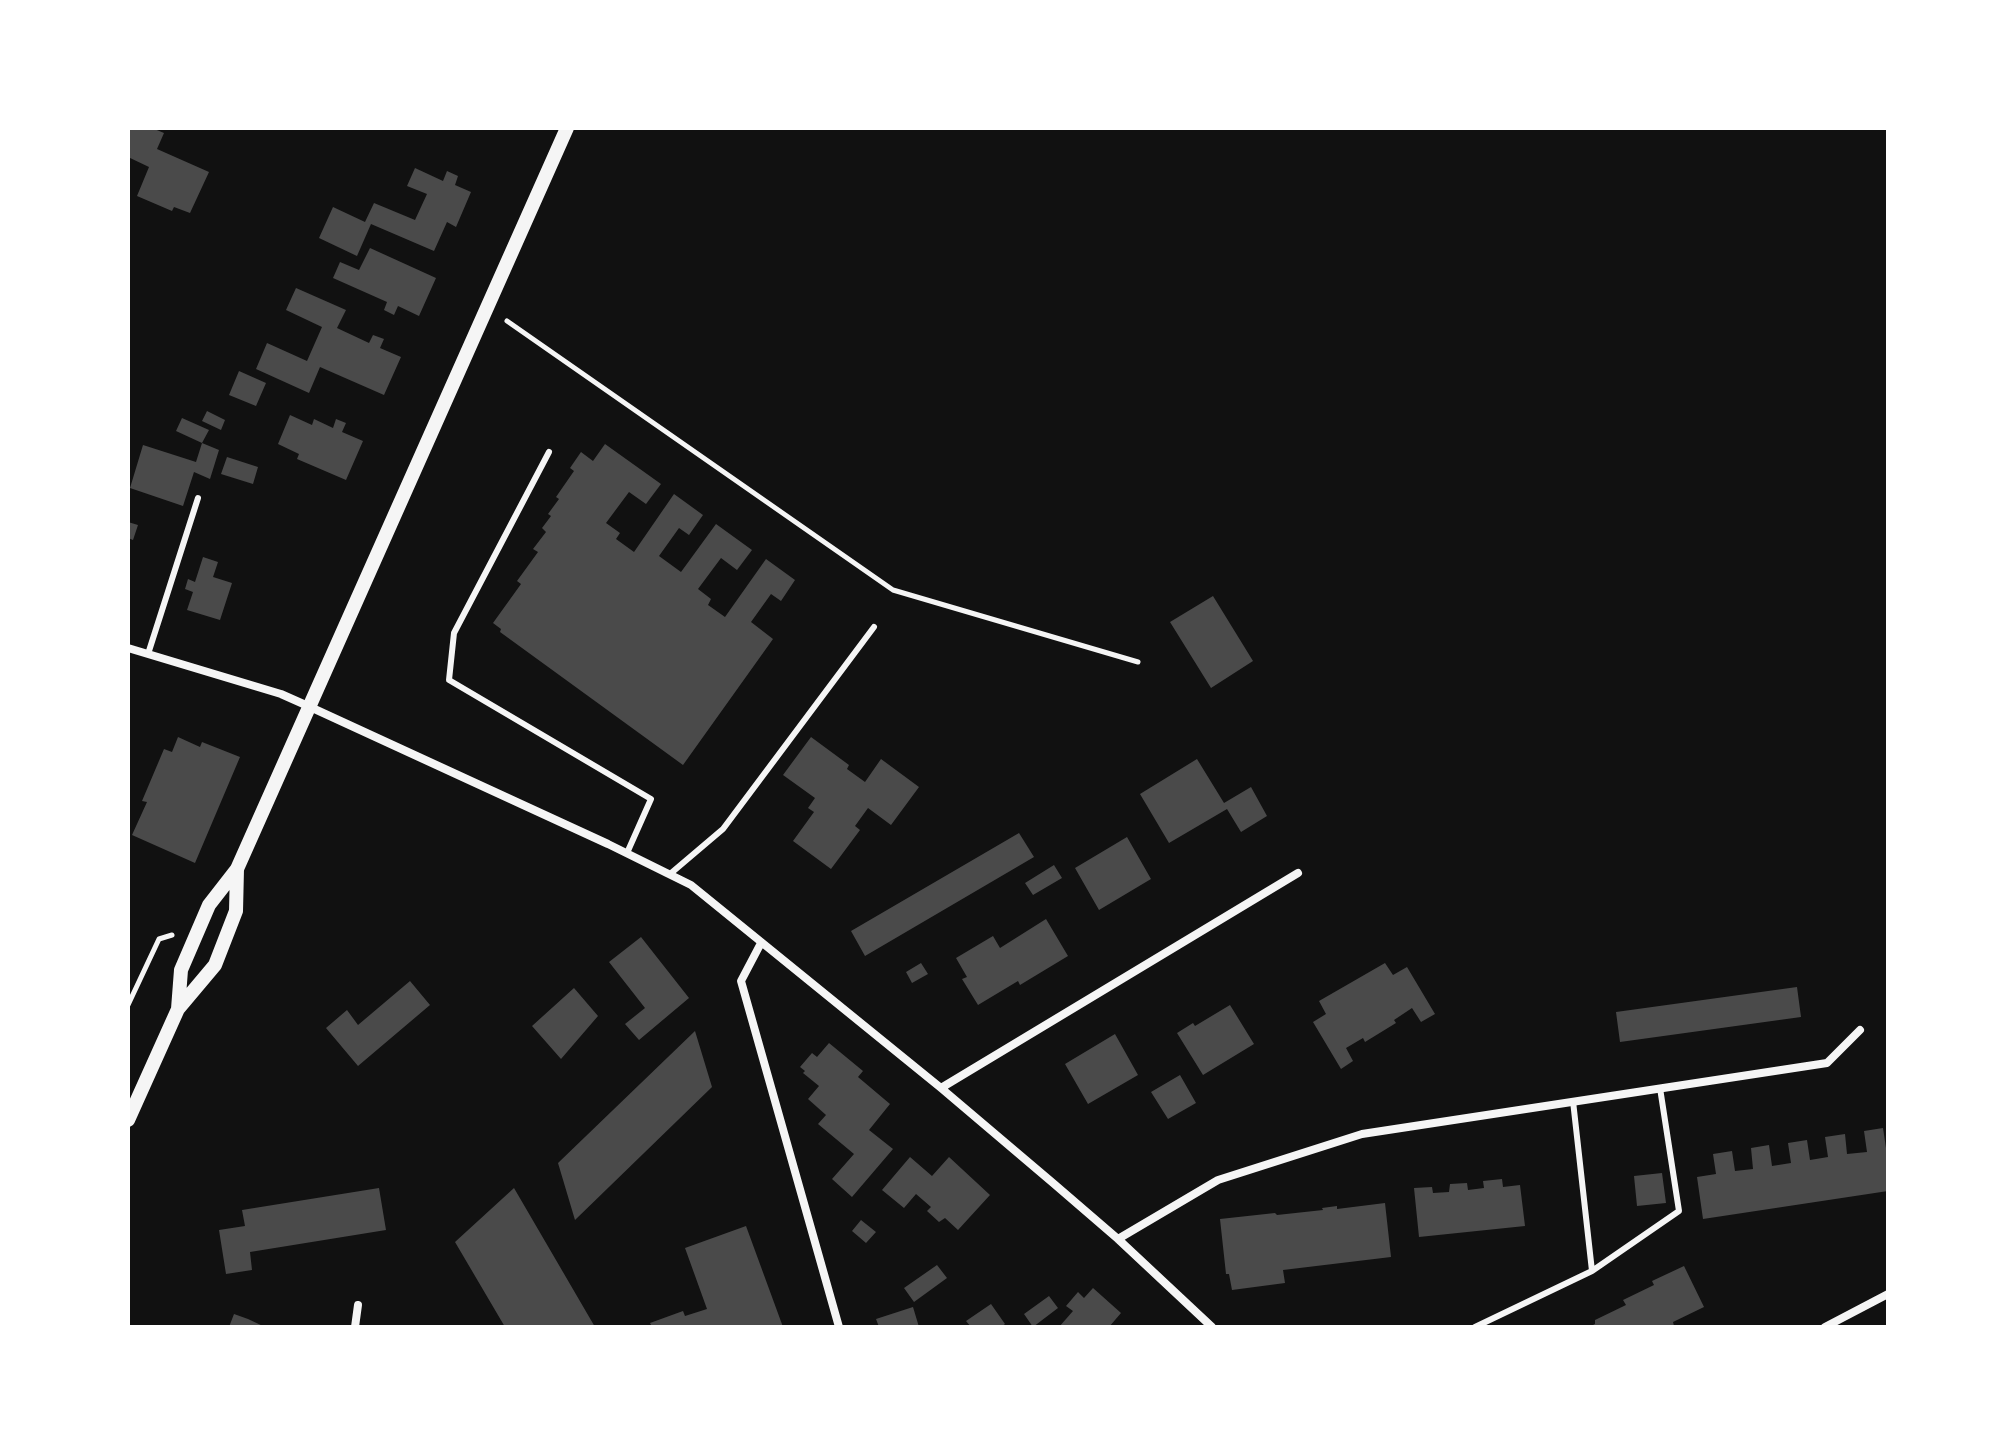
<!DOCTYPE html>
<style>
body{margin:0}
#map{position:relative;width:2016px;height:1455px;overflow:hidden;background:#111;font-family:Cabin,sans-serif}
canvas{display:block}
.frame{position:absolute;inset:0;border:130px solid #fff;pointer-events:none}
</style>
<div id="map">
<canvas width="2016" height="1455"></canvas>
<div class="frame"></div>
</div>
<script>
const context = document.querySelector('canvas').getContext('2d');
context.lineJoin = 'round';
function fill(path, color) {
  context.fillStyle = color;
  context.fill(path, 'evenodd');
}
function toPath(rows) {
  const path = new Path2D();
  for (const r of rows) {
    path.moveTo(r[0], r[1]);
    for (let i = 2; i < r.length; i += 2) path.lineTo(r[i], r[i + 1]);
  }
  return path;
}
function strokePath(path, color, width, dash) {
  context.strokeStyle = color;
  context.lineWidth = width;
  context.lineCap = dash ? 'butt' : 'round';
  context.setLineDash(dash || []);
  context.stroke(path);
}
const building = toPath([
 [131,128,152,128,164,133,157,149,209,172,190,213,174,207,172,211,137,196,149,167,128,157,128,134],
 [415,168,443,181,447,171,458,176,455,185,471,192,456,227,447,222,434,251,371,224,357,256,319,238,333,207,365,222,374,203,415,220,427,194,407,186],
 [370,248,436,278,419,316,398,306,394,315,384,310,387,302,333,278,340,262,359,270],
 [296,288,346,310,337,328,369,343,373,335,384,339,380,348,401,357,384,395,320,367,309,393,256,369,267,343,307,361,322,327,286,310],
 [239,371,266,383,256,406,229,395],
 [207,411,225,420,221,430,202,421],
 [290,415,312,425,314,419,333,428,336,419,346,423,342,432,363,441,346,480,297,459,299,454,278,444],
 [182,418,209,430,202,443,219,450,210,479,194,472,183,506,130,488,143,445,196,462,202,443,176,431],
 [605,444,661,484,646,504,629,492,606,523,620,533,616,539,634,552,674,494,703,515,689,535,679,528,659,556,681,572,716,524,752,550,737,570,721,558,698,589,711,599,708,605,725,617,766,559,795,580,781,601,771,594,751,622,773,639,683,765,500,632,501,629,493,623,521,584,517,581,538,552,533,549,546,532,542,528,551,516,548,514,559,499,556,497,574,471,570,468,581,452,593,461],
 [227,457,258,467,253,484,221,474],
 [128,522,138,525,133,540,128,538],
 [203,557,218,562,213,577,232,583,220,620,187,610,193,592,185,589,188,579,195,582],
 [1213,596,1253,661,1211,688,1170,622],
 [178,737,200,747,202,742,240,757,195,863,132,835,147,802,142,801,164,749,172,752],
 [811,737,849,765,847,769,865,782,881,759,919,787,891,825,868,808,855,826,860,830,831,869,793,841,814,812,808,808,815,798,783,775],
 [1197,759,1224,803,1251,787,1267,816,1241,832,1227,809,1169,843,1140,794],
 [1019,833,1034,857,865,956,851,931],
 [1127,837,1151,879,1099,910,1075,868],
 [1054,865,1062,878,1033,895,1025,883],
 [1046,919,1068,956,1020,985,1018,981,978,1005,962,979,967,977,956,958,993,936,1000,948],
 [641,937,689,998,639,1040,625,1024,645,1008,609,962],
 [921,963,928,974,912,983,906,972],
 [1385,963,1393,975,1407,967,1435,1014,1421,1022,1412,1008,1394,1020,1396,1023,1365,1042,1363,1038,1346,1048,1353,1061,1341,1069,1313,1022,1326,1014,1319,1001],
 [410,981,430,1005,358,1066,326,1028,347,1010,358,1025],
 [1797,987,1801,1017,1620,1042,1616,1012],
 [574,988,598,1016,561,1059,532,1026],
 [1230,1005,1254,1044,1203,1075,1177,1033,1193,1023,1195,1026],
 [695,1031,712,1087,575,1220,558,1163],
 [1115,1034,1138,1075,1088,1104,1065,1064],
 [829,1043,863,1071,858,1077,890,1104,869,1130,893,1149,852,1197,832,1179,854,1154,818,1124,826,1115,808,1099,819,1086,803,1073,805,1071,800,1067,812,1053,817,1057],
 [1180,1075,1196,1103,1168,1119,1151,1092],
 [1883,1128,1886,1148,1888,1148,1888,1191,1703,1219,1697,1177,1716,1174,1713,1154,1732,1151,1735,1171,1753,1169,1751,1148,1769,1145,1772,1166,1791,1163,1788,1143,1807,1140,1810,1160,1828,1157,1825,1137,1845,1134,1847,1154,1867,1152,1864,1131],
 [910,1157,932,1176,949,1157,990,1195,958,1230,945,1218,939,1222,927,1211,931,1207,916,1194,904,1208,882,1190],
 [1662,1173,1666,1203,1637,1206,1634,1176],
 [1502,1179,1503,1187,1520,1185,1525,1226,1419,1237,1414,1188,1432,1187,1433,1193,1449,1192,1450,1184,1467,1183,1468,1190,1484,1188,1483,1181],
 [379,1188,386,1230,250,1252,252,1270,226,1274,219,1230,245,1226,242,1210],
 [514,1188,595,1327,505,1327,455,1242],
 [1385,1203,1391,1257,1283,1270,1285,1283,1232,1290,1229,1274,1226,1274,1220,1219,1275,1213,1277,1215,1323,1210,1322,1208,1337,1206,1337,1209],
 [861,1220,876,1232,866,1243,852,1231],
 [746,1226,783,1327,652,1327,650,1323,683,1311,685,1316,707,1309,685,1248],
 [937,1265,947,1278,914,1302,904,1288],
 [1684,1266,1704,1307,1673,1322,1674,1326,1671,1327,1589,1327,1595,1324,1595,1320,1626,1305,1623,1300,1654,1285,1652,1281],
 [1093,1288,1121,1313,1109,1327,1059,1327,1073,1311,1066,1306,1078,1292,1084,1298],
 [1049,1296,1058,1308,1033,1327,1024,1314],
 [991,1304,1005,1324,1001,1327,971,1327,966,1321],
 [913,1307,919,1327,879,1327,876,1319],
 [234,1314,248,1319,265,1327,229,1327]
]);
const path = toPath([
 [507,321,893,590,1138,662],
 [128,1005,159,939,172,935]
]);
const service = toPath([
 [549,452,454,633,449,680,651,799,627,853],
 [148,654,198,498],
 [670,874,723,829,874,627],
 [1573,1101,1592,1271,1679,1211,1660,1088],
 [1475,1327,1592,1271]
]);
const minor = toPath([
 [128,648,281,694,308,706,608,844,691,885,941,1088,1053,1183,1118,1239,1212,1327],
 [761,943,741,981,839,1327],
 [941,1088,1298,873],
 [1118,1239,1218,1180,1362,1134,1827,1063,1860,1030],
 [355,1327,358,1305],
 [1825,1327,1888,1294]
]);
const tertiary = toPath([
 [178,1009,181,970,209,905,237,869,567,128],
 [128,1120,178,1009,215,965,236,911,237,869]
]);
fill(building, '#4a4a4a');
strokePath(path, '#f5f5f5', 5);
strokePath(service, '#f5f5f5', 6);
strokePath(minor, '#f5f5f5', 8);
strokePath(tertiary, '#f5f5f5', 14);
</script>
